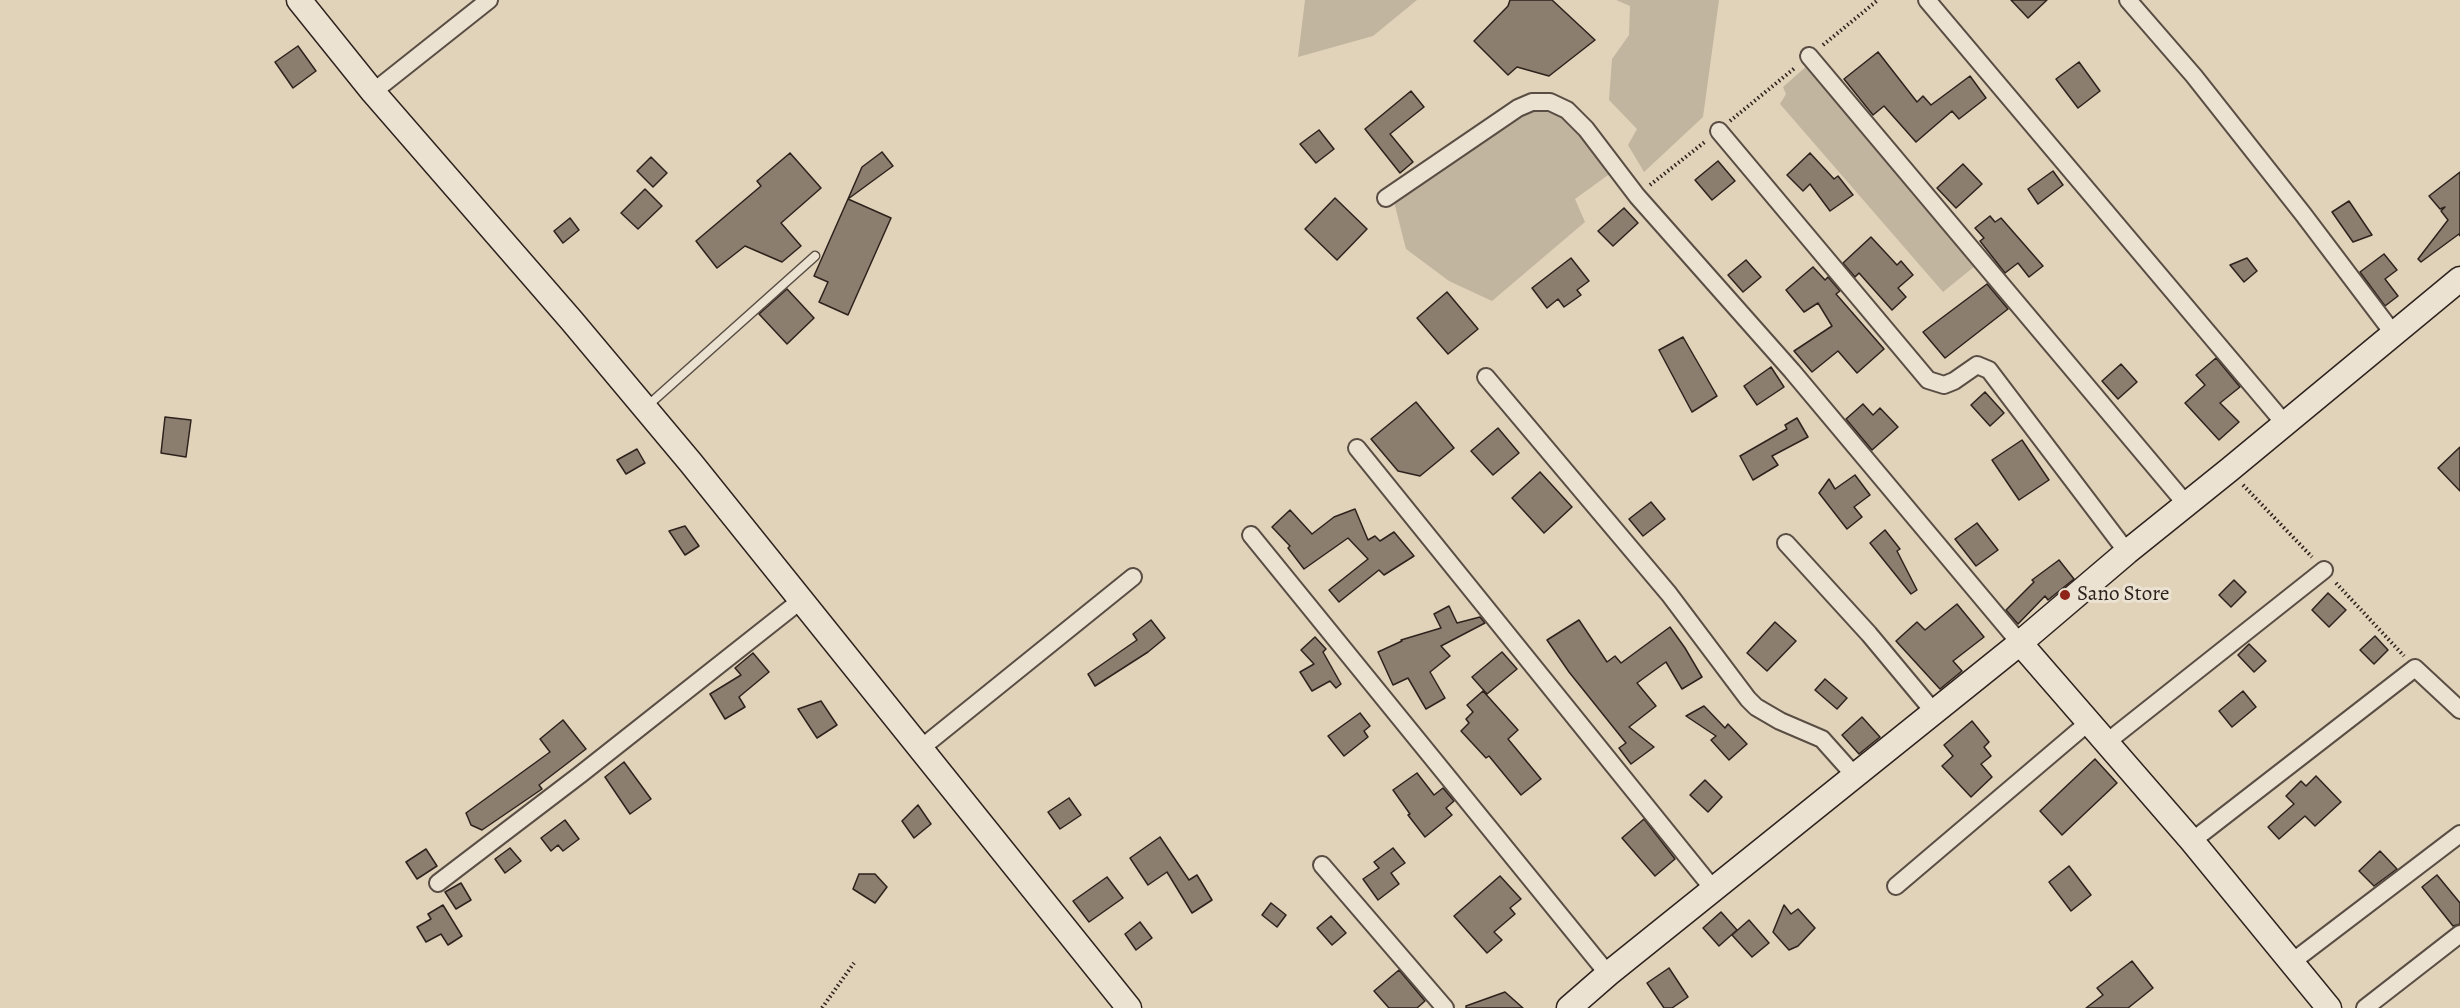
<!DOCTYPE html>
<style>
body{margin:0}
canvas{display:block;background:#e0d3ba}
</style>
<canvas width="2460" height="1008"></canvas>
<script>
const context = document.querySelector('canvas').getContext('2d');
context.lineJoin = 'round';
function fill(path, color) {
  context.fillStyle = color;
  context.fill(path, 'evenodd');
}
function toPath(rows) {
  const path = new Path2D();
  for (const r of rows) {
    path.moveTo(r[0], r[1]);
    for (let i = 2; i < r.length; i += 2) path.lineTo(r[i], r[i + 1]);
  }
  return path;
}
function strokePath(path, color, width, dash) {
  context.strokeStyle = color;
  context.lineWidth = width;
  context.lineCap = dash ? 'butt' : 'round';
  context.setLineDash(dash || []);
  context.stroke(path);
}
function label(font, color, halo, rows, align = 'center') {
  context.font = font + ' Alegreya,serif';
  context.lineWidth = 6;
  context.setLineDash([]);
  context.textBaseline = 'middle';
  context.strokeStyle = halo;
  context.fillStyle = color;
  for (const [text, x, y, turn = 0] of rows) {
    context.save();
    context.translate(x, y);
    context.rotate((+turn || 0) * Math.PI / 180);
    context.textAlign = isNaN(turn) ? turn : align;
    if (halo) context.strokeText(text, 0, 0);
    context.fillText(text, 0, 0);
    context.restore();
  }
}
const green = toPath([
 [1305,0,1417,0,1373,36,1298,57],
 [1616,0,1719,0,1703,117,1644,172,1628,145,1637,129,1609,100,1612,59,1629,35,1630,6],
 [1809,64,1975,266,1943,292,1780,104,1786,94,1783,87],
 [1535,109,1565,116,1611,173,1575,199,1585,222,1492,301,1449,281,1406,249,1394,202,1511,122]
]);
const building = toPath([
 [1510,0,1552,0,1595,40,1549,76,1517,67,1508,75,1474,41,1508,6,1510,0],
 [2011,0,2047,0,2028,18,2011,0],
 [298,46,316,71,293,88,275,62,298,46],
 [1878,52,1917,102,1923,96,1931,105,1970,76,1986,98,1959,119,1952,111,1916,142,1884,106,1873,115,1844,79,1878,52],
 [2079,62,2100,91,2078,108,2056,79,2079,62],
 [1411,91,1424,107,1390,134,1413,162,1400,173,1365,129,1411,91],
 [1319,130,1334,149,1316,163,1300,144,1319,130],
 [882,152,893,166,848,199,862,167,882,152],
 [790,153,821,188,781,223,801,246,782,262,745,246,717,268,696,241,761,186,757,181,790,153],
 [1810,153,1834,179,1838,176,1853,195,1830,211,1810,184,1803,191,1787,175,1810,153],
 [651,157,667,173,653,187,637,171,651,157],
 [1718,161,1735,181,1712,200,1695,180,1718,161],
 [1963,164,1982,184,1956,208,1937,188,1963,164],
 [2053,171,2063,185,2038,204,2028,189,2053,171],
 [2460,172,2460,236,2459,234,2421,262,2418,259,2448,220,2441,211,2445,207,2440,209,2429,196,2460,172],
 [645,189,662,206,638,229,621,213,645,189],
 [1335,198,1367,229,1337,260,1305,229,1335,198],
 [848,199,891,218,848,315,819,302,828,282,814,276,848,199],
 [2349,201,2372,235,2353,242,2332,212,2349,201],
 [1624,208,1638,223,1613,246,1598,231,1624,208],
 [1990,216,1995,222,2001,218,2043,266,2029,277,2018,263,2005,273,1980,241,1984,238,1975,228,1990,216],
 [570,218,579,230,563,243,554,231,570,218],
 [1871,237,1897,265,1901,261,1913,275,1898,288,1906,297,1892,310,1859,273,1855,277,1843,263,1871,237],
 [2384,254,2397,270,2385,279,2398,296,2385,306,2360,272,2384,254],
 [1571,258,1589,281,1577,290,1581,295,1564,307,1558,299,1547,308,1532,288,1571,258],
 [2247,258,2257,271,2244,282,2230,265,2247,258],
 [1746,260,1761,277,1743,292,1728,275,1746,260],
 [1813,267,1825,280,1828,277,1840,291,1836,294,1884,349,1857,373,1838,351,1812,372,1794,351,1832,326,1818,303,1804,312,1786,290,1813,267],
 [1987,284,2008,309,1945,358,1923,332,1987,284],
 [787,289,814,318,787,344,759,314,787,289],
 [1447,292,1478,329,1448,354,1417,318,1447,292],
 [1683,337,1717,396,1692,412,1659,350,1683,337],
 [2216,358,2240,387,2220,403,2239,422,2219,440,2185,403,2205,385,2196,375,2216,358],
 [2121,364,2137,382,2118,399,2102,381,2121,364],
 [1771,367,1784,387,1757,405,1744,386,1771,367],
 [1985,392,2004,413,1990,426,1971,405,1985,392],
 [1416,402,1454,448,1420,476,1398,471,1371,439,1416,402],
 [1863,404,1873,415,1880,408,1898,427,1872,450,1846,419,1863,404],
 [165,417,191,420,186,457,161,453,165,417],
 [1797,418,1808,437,1772,456,1778,465,1753,480,1740,456,1787,429,1785,425,1797,418],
 [1498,428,1519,453,1493,475,1471,451,1498,428],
 [2022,440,2049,480,2019,500,1992,460,2022,440],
 [2460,447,2460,491,2438,468,2460,447],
 [637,449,645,463,626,474,617,460,637,449],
 [1540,472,1572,507,1544,533,1512,498,1540,472],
 [1855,475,1870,495,1854,507,1862,517,1847,529,1819,493,1829,479,1835,489,1855,475],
 [1651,502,1665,519,1643,536,1629,519,1651,502],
 [1355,509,1368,540,1375,536,1380,541,1394,532,1414,556,1384,575,1379,570,1339,602,1329,590,1368,559,1348,538,1304,569,1288,548,1290,546,1272,527,1290,510,1312,534,1334,517,1355,509],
 [1977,523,1998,550,1976,566,1955,539,1977,523],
 [685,526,699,546,685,555,669,531,685,526],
 [1885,530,1900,549,1897,551,1917,590,1911,594,1870,543,1885,530],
 [2059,560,2074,579,2048,600,2045,596,2018,624,2006,610,2034,582,2032,580,2059,560],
 [2234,580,2246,592,2231,607,2219,595,2234,580],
 [2328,593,2346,610,2329,627,2312,610,2328,593],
 [1957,604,1984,637,1953,661,1962,671,1940,689,1896,641,1917,622,1925,630,1957,604],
 [1449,606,1457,623,1480,617,1485,623,1441,646,1450,656,1430,672,1445,698,1426,709,1408,678,1393,685,1378,652,1402,641,1401,640,1441,628,1434,614,1449,606],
 [1151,620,1165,638,1148,652,1095,686,1088,674,1137,640,1133,634,1151,620],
 [1579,620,1607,662,1615,656,1621,663,1670,627,1685,648,1702,677,1682,689,1666,662,1637,683,1656,706,1629,727,1654,747,1631,764,1619,748,1626,743,1569,672,1547,640,1579,620],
 [1775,622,1796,641,1767,671,1747,653,1775,622],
 [2375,636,2388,650,2374,664,2360,650,2375,636],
 [1315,637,1326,649,1323,652,1341,684,1336,688,1330,681,1312,691,1300,672,1314,664,1301,650,1315,637],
 [2249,644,2266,661,2254,672,2238,655,2249,644],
 [1502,652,1517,669,1487,694,1472,677,1502,652],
 [753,653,769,672,739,697,745,707,725,719,710,694,741,675,735,668,753,653],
 [1825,679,1847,698,1837,709,1815,690,1825,679],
 [1483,691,1518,730,1508,739,1541,779,1521,795,1489,756,1486,758,1461,731,1469,723,1466,719,1473,712,1467,705,1483,691],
 [2243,691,2256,707,2232,727,2219,711,2243,691],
 [821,701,837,725,817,738,798,709,821,701],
 [1704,706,1725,728,1728,724,1747,744,1729,760,1711,740,1716,736,1686,716,1704,706],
 [1360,713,1370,726,1364,731,1368,737,1344,756,1328,736,1360,713],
 [1862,717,1880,737,1859,754,1842,735,1862,717],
 [563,720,586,749,539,785,542,789,482,830,471,825,466,813,550,752,540,739,563,720],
 [1972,721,1989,742,1984,747,1991,756,1981,764,1992,777,1971,797,1942,766,1953,756,1944,745,1972,721],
 [2095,759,2117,783,2062,835,2040,811,2095,759],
 [624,762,651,799,630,814,605,777,624,762],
 [1417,773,1434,795,1443,788,1454,801,1446,808,1452,815,1425,837,1408,815,1410,814,1393,790,1417,773],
 [2316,776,2341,802,2315,826,2305,816,2279,839,2268,827,2294,804,2286,796,2301,781,2306,786,2316,776],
 [1705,780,1722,797,1708,812,1690,795,1705,780],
 [1069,798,1081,815,1060,829,1048,812,1069,798],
 [918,805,931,824,914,838,902,821,918,805],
 [1644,819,1675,859,1655,876,1622,838,1644,819],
 [565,820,579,839,563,851,558,845,551,851,541,838,565,820],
 [1160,837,1189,880,1197,875,1212,900,1192,913,1167,872,1148,885,1130,858,1160,837],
 [510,848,521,861,505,873,495,859,510,848],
 [1393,848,1405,863,1391,873,1399,884,1378,900,1363,879,1379,868,1374,862,1393,848],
 [426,849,437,866,417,879,406,862,426,849],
 [2380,851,2397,869,2374,886,2359,871,2380,851],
 [2069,866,2091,895,2071,911,2049,882,2069,866],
 [859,874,875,874,887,887,875,903,853,889,859,874],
 [2437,875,2460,903,2460,924,2453,926,2422,887,2437,875],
 [1500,876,1521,899,1510,908,1515,914,1494,932,1502,940,1487,953,1454,916,1500,876],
 [1107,877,1123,898,1089,922,1073,901,1107,877],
 [461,883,471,900,456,909,445,892,461,883],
 [1271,903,1286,915,1277,927,1262,915,1271,903],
 [443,905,462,936,448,945,441,934,426,942,417,927,431,919,428,914,443,905],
 [1784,905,1791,914,1798,909,1815,928,1798,946,1789,950,1773,932,1784,905],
 [1721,912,1737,930,1719,946,1703,928,1721,912],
 [1331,916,1346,933,1332,945,1317,928,1331,916],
 [1749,920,1769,943,1752,957,1732,935,1749,920],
 [1140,922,1152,938,1136,950,1125,934,1140,922],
 [2132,961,2153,988,2128,1008,2086,1008,2103,995,2097,988,2132,961],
 [1669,968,1688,997,1672,1008,1664,1008,1647,983,1669,968],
 [1399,970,1425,1001,1417,1008,1389,1008,1374,991,1399,970],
 [1505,992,1523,1008,1466,1008,1466,1006,1505,992]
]);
const path = toPath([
 [1823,45,1878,0],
 [1730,121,1796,67],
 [1650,185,1706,141],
 [2243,485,2312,557],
 [2336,583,2404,656],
 [822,1008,854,963]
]);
const lane = toPath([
 [645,408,815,256]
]);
const street = toPath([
 [1927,0,2285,424],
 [2128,0,2194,76,2303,214,2393,333],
 [1809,56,2186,504],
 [373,92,489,0],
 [1719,131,1928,380,1944,385,1954,381,1977,365,1989,370,2127,552],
 [1386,198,1518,108,1532,102,1550,102,1567,110,1586,129,1637,196,1792,371,2020,643],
 [1486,377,1669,594,1748,699,1756,707,1780,721,1822,739,1855,776],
 [1357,448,1714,890],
 [1251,535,1608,974],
 [1786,543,1869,634,1934,712],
 [2107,742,2324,570],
 [920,749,1133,577],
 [2192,841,2415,668,2460,710],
 [1322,865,1445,1008],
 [438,883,581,774,800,601],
 [1896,886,2089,722],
 [2292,962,2460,834],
 [2365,1008,2460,934]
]);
const secondary = toPath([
 [299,0,373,92,572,321,691,463,1129,1008],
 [2020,643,2192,841,2329,1008],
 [1569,1008,1608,974,2020,643,2127,552,2229,470,2460,279]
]);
const markers = [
 [2065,595,6,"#8f2418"]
];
const poiNames = [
 ["Sano Store",2077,595]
];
fill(green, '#c2b59f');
fill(building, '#8b7e6f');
strokePath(building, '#2e221d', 1.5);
strokePath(lane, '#5a4e44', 11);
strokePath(street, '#5a4e44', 20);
strokePath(secondary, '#2e221d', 27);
strokePath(path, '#2e221d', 4, [1.5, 3]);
strokePath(lane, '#ebe2d2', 8);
strokePath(street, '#ebe2d2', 16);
strokePath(secondary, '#ebe2d2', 24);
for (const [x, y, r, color] of markers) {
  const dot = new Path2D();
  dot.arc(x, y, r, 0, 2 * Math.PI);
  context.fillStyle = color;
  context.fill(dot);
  strokePath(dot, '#ebe2d2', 2);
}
label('21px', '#2e221d', '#ebe2d2', poiNames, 'left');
</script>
